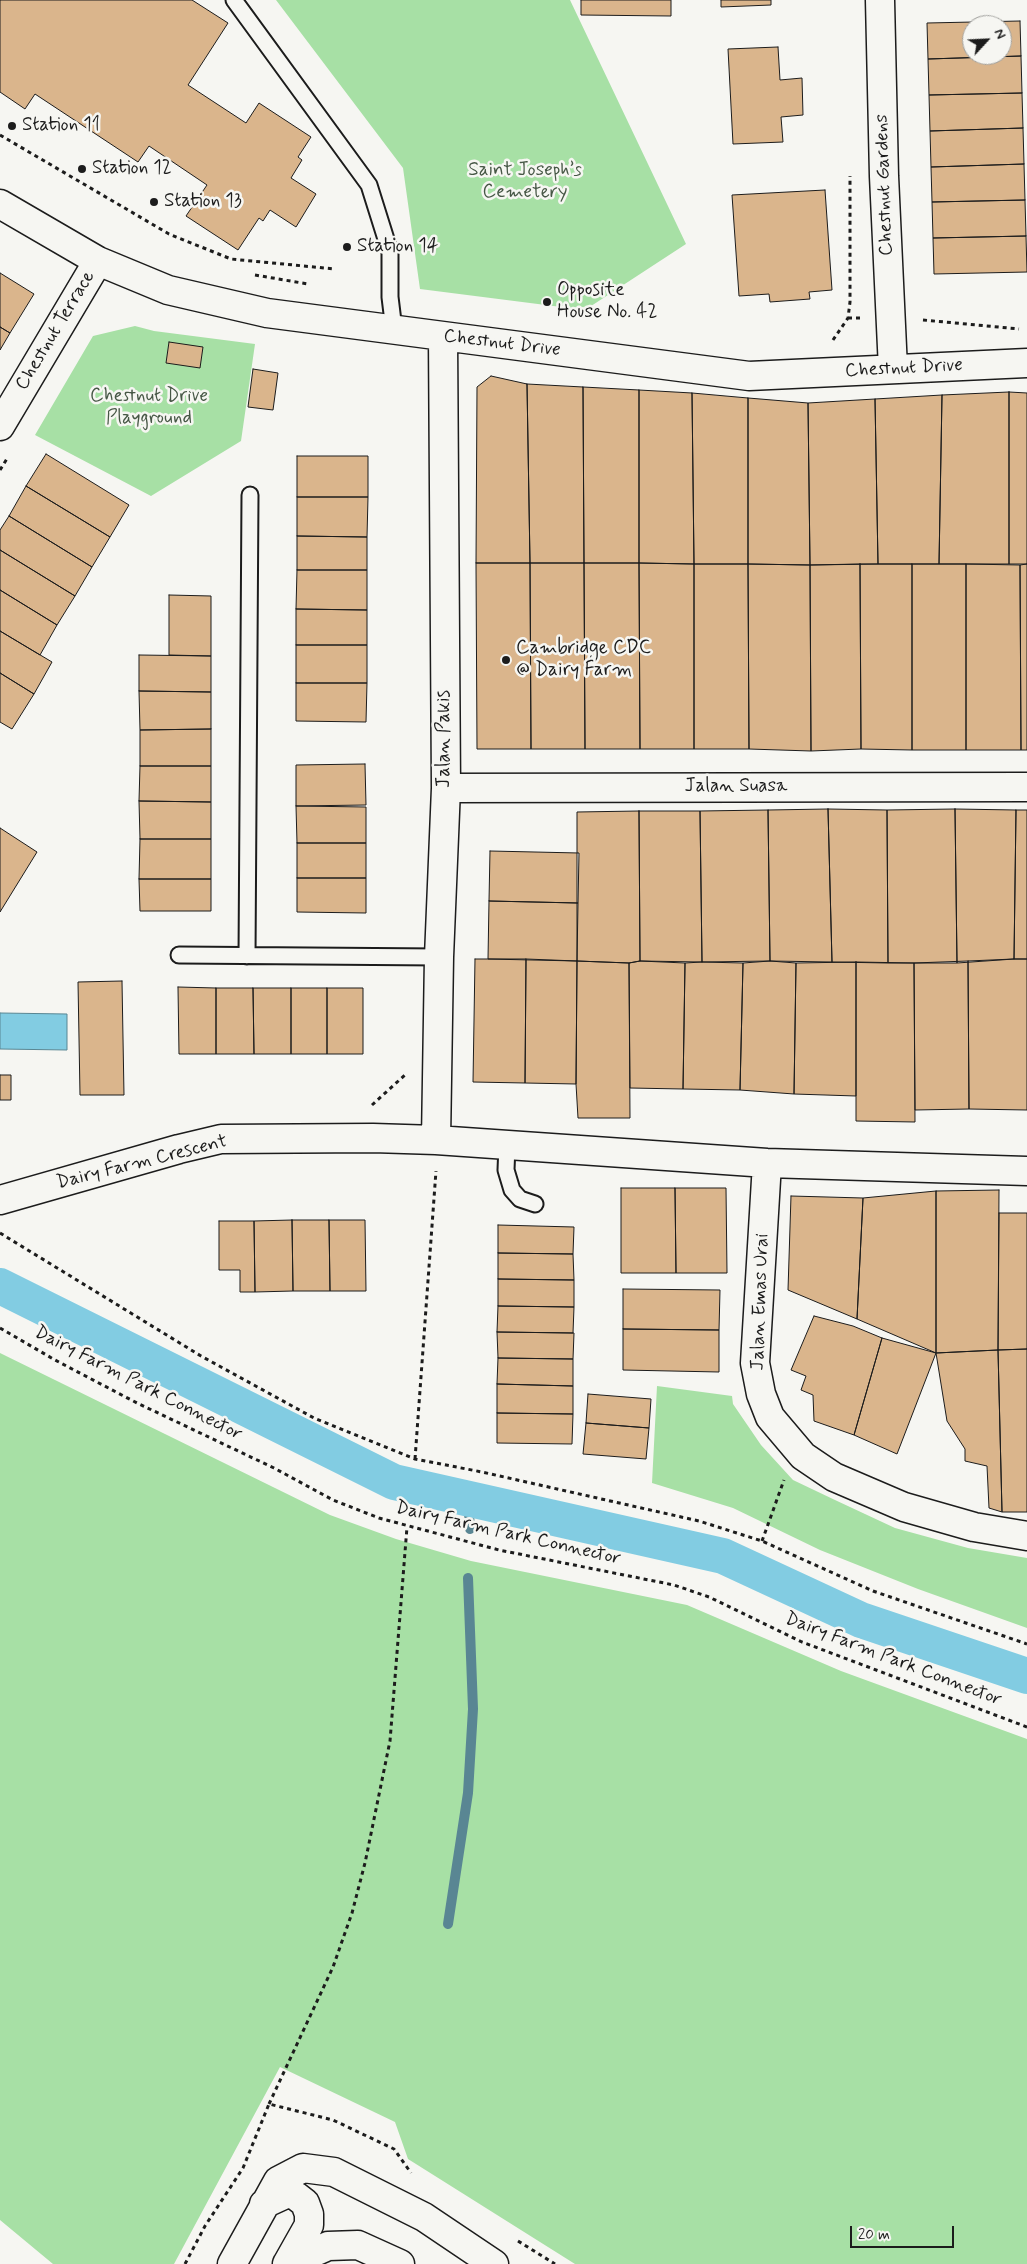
<!DOCTYPE html>
<meta charset="utf-8">
<style>
body{margin:0}
#map{position:relative;width:1027px;height:2264px;overflow:hidden;background:#f6f6f2;font-family:Mynerve,sans-serif}
canvas{display:block}
.north{position:absolute;left:962px;top:15px;width:50px;height:50px;box-sizing:border-box;background:#f6f6f2;border:1px solid #9f9f9c;border-radius:50%;rotate:65deg;font-size:14px;font-weight:700;line-height:20px;text-align:center;color:#1c1c1c}
.north::after{content:'';display:block;margin:auto;width:18px;height:22px;background:#1c1c1c;clip-path:polygon(50% 0,100% 100%,50% 72%,0 100%)}
.scale{position:absolute;left:850px;top:2226px;width:104px;height:22px;box-sizing:border-box;border:2px solid #1c1c1c;border-top:0;padding-left:6px;font-size:15px;line-height:18px;white-space:nowrap;color:#1c1c1c;-webkit-text-stroke:4px #f6f6f2;paint-order:stroke}
</style>
<div id="map">
<canvas width="1027" height="2264"></canvas>
<div class="north">N</div>
<div class="scale">20 m</div>
</div>
<script>
const context = document.querySelector('canvas').getContext('2d');
context.lineJoin = 'round';
function fill(path, color) {
  context.fillStyle = color;
  context.fill(path, 'evenodd');
}
function toPath(rows) {
  const path = new Path2D();
  for (const r of rows) {
    path.moveTo(r[0], r[1]);
    for (let i = 2; i < r.length; i += 2) path.lineTo(r[i], r[i + 1]);
  }
  return path;
}
function strokePath(path, color, width, dash) {
  context.strokeStyle = color;
  context.lineWidth = width;
  context.lineCap = dash ? 'butt' : 'round';
  context.setLineDash(dash || []);
  context.stroke(path);
}
function label(font, color, halo, rows, align = 'center') {
  context.font = font + ' Mynerve,sans-serif';
  context.lineWidth = 5;
  context.setLineDash([]);
  context.textBaseline = 'middle';
  context.strokeStyle = halo;
  context.fillStyle = color;
  for (const [text, x, y, turn = 0] of rows) {
    context.save();
    context.translate(x, y);
    context.rotate((+turn || 0) * Math.PI / 180);
    context.textAlign = isNaN(turn) ? turn : align;
    if (halo) context.strokeText(text, 0, 0);
    context.fillText(text, 0, 0);
    context.restore();
  }
}
const green = toPath([
 [276,0,570,0,686,244,585,310,420,289,403,168],
 [135,326,154,331,255,344,241,441,151,496,35,435,93,336],
 [0,1353,330,1515,396,1539,471,1561,687,1605,841,1671,1027,1739,1027,2264,575,2264,408,2159,395,2122,280,2067,174,2264,53,2264,0,2220],
 [657,1386,732,1396,733,1404,761,1445,793,1480,835,1500,895,1528,968,1548,1027,1558,1027,1628,918,1589,820,1550,733,1508,652,1483]
]);
const water = toPath([
 [0,1013,67,1014,67,1050,0,1049,0,1013]
]);
const stream = toPath([
 [468,1498,470,1529],
 [448,1924,468,1793,473,1709,468,1578]
]);
const canal = toPath([
 [0,1286,394,1482,723,1556,861,1620,1027,1676]
]);
const building = toPath([
 [0,0,192,0,228,23,188,85,246,123,259,103,311,137,298,157,302,160,291,178,316,194,296,227,270,210,263,221,259,218,238,250,186,216,207,185,149,146,138,162,35,94,25,109,0,92,0,0],
 [581,0,671,0,671,16,581,15,581,0],
 [721,0,771,0,771,5,721,7,721,0],
 [1020,21,1021,56,928,59,927,23,1020,21],
 [972,25,1002,25,1002,55,972,55,972,25],
 [778,47,780,80,802,78,803,115,781,117,783,142,733,144,728,49,778,47],
 [1021,56,1022,93,929,95,928,59,1021,56],
 [1022,93,1023,128,930,131,929,95,1022,93],
 [1023,128,1024,164,931,167,930,131,1023,128],
 [1024,164,1025,200,932,202,931,167,1024,164],
 [825,190,832,290,809,292,810,299,770,302,769,294,739,296,732,195,825,190],
 [1025,200,1026,236,933,238,932,202,1025,200],
 [1026,236,1027,272,934,274,933,238,1026,236],
 [0,273,34,294,10,333,0,327,0,273],
 [0,327,10,333,0,350,0,327],
 [169,342,203,347,200,368,166,363,169,342],
 [253,369,278,373,273,410,248,407,253,369],
 [491,376,527,384,530,563,476,563,477,387,491,376],
 [527,384,583,387,584,563,530,563,527,384],
 [583,387,639,390,639,563,584,563,583,387],
 [639,390,692,393,694,564,639,563,639,390],
 [1009,392,1009,564,939,564,942,395,1009,392],
 [1009,392,1027,393,1027,564,1009,564,1009,392],
 [692,393,748,398,748,564,694,564,692,393],
 [942,395,939,564,878,564,875,399,942,395],
 [748,398,808,403,810,565,748,564,748,398],
 [875,399,878,564,810,565,808,403,875,399],
 [46,454,129,505,110,537,26,486,46,454],
 [297,456,368,456,368,497,297,497,297,456],
 [26,486,110,537,92,567,9,516,26,486],
 [297,497,368,497,367,537,297,536,297,497],
 [9,516,92,567,75,596,0,550,0,530,9,516],
 [297,536,367,537,367,570,297,570,297,536],
 [0,550,75,596,57,625,0,590,0,550],
 [476,563,530,563,531,749,477,749,476,563],
 [530,563,584,563,585,749,531,749,530,563],
 [584,563,639,563,640,749,585,749,584,563],
 [639,563,694,564,694,749,640,749,639,563],
 [694,564,748,564,749,749,694,749,694,564],
 [748,564,810,565,811,751,749,749,748,564],
 [860,564,861,749,811,751,810,565,860,564],
 [860,564,912,564,912,750,861,749,860,564],
 [912,564,966,564,966,750,912,750,912,564],
 [966,564,1020,565,1021,750,966,750,966,564],
 [1027,564,1027,750,1021,750,1020,565,1027,564],
 [297,570,367,570,367,610,296,609,297,570],
 [0,590,57,625,40,655,0,631,0,590],
 [169,595,211,596,211,656,169,655,169,595],
 [296,609,367,610,367,645,296,645,296,609],
 [0,631,52,662,34,694,0,673,0,631],
 [296,645,367,645,367,683,296,683,296,645],
 [139,655,211,656,211,692,139,691,139,655],
 [0,673,34,694,12,729,0,722,0,673],
 [296,683,367,683,366,722,296,721,296,683],
 [139,691,211,692,211,729,140,730,139,691],
 [211,729,211,766,140,766,140,730,211,729],
 [365,764,366,805,296,806,296,765,365,764],
 [140,766,211,766,211,802,139,801,140,766],
 [139,801,211,802,211,839,140,839,139,801],
 [296,806,366,807,366,843,297,843,296,806],
 [828,809,887,810,888,963,832,962,828,809],
 [828,809,832,962,770,961,768,810,828,809],
 [955,809,957,963,888,963,887,810,955,809],
 [955,809,1016,810,1014,959,957,963,955,809],
 [768,810,770,961,702,962,700,811,768,810],
 [1016,810,1027,810,1027,959,1014,959,1016,810],
 [639,811,640,961,629,963,577,961,577,812,639,811],
 [639,811,700,811,702,962,640,961,639,811],
 [0,828,37,852,0,912,0,828],
 [140,839,211,839,211,879,139,879,140,839],
 [297,843,366,843,366,878,297,878,297,843],
 [490,851,579,853,578,903,489,901,490,851],
 [297,878,366,878,366,913,297,912,297,878],
 [139,879,211,879,211,911,140,911,139,879],
 [489,901,578,903,577,961,488,959,489,901],
 [475,959,526,959,525,1083,473,1082,475,959],
 [526,959,577,961,576,1084,525,1083,526,959],
 [1014,959,1027,959,1027,1110,969,1109,968,961,1014,959],
 [577,961,629,963,630,1118,578,1118,576,1084,577,961],
 [640,961,685,963,683,1089,630,1088,629,963,640,961],
 [770,961,796,963,794,1094,740,1090,743,963,770,961],
 [968,961,969,1109,915,1110,914,963,968,961],
 [702,962,743,963,740,1090,683,1089,685,963,702,962],
 [856,962,914,963,915,1122,856,1121,856,962],
 [856,962,856,1096,794,1094,796,963,856,962],
 [122,981,124,1095,80,1095,78,982,122,981],
 [178,987,216,988,216,1054,179,1054,178,987],
 [216,988,253,988,254,1054,216,1054,216,988],
 [253,988,291,988,291,1054,254,1054,253,988],
 [291,988,327,988,327,1054,291,1054,291,988],
 [327,988,363,988,363,1054,327,1054,327,988],
 [0,1075,11,1075,11,1100,0,1100,0,1075],
 [621,1188,675,1188,676,1273,621,1273,621,1188],
 [675,1188,726,1188,727,1273,676,1273,675,1188],
 [999,1190,998,1350,936,1353,936,1191,999,1190],
 [936,1191,936,1353,857,1319,863,1198,936,1191],
 [791,1196,863,1198,857,1319,788,1290,791,1196],
 [999,1213,1027,1213,1027,1349,998,1350,999,1213],
 [292,1220,329,1220,330,1291,293,1291,292,1220],
 [292,1220,293,1291,255,1292,254,1221,292,1220],
 [329,1220,365,1220,366,1291,330,1291,329,1220],
 [219,1221,254,1221,255,1292,240,1292,240,1270,219,1270,219,1221],
 [498,1225,574,1227,573,1254,498,1253,498,1225],
 [498,1253,573,1254,574,1280,498,1279,498,1253],
 [498,1279,574,1280,574,1307,498,1306,498,1279],
 [623,1289,720,1290,719,1330,623,1329,623,1289],
 [498,1306,574,1307,573,1333,497,1332,498,1306],
 [814,1316,853,1326,882,1338,854,1435,814,1421,813,1395,801,1390,806,1376,791,1370,814,1316],
 [623,1329,719,1330,719,1372,623,1370,623,1329],
 [497,1332,574,1333,573,1359,498,1358,497,1332],
 [882,1338,936,1353,897,1454,854,1435,882,1338],
 [1027,1349,1027,1512,1002,1512,998,1350,1027,1349],
 [998,1350,1002,1512,989,1508,987,1466,965,1461,965,1449,947,1421,936,1353,998,1350],
 [498,1358,573,1359,573,1386,497,1384,498,1358],
 [497,1384,573,1386,573,1414,497,1413,497,1384],
 [588,1394,651,1399,649,1428,586,1423,588,1394],
 [497,1413,573,1414,572,1444,497,1443,497,1413],
 [586,1423,649,1428,646,1459,583,1454,586,1423]
]);
const path = toPath([
 [0,135,169,234,231,259,335,269],
 [255,275,308,284],
 [848,318,860,318],
 [923,320,1019,329],
 [833,340,848,318,850,302,850,176],
 [0,470,8,457],
 [372,1105,406,1074],
 [0,1233,201,1356,314,1418,415,1459,482,1472,699,1521,762,1541,873,1591,1027,1644],
 [0,1328,55,1360,137,1403,274,1468,333,1500,379,1518,499,1550,674,1585,709,1597,802,1642,1027,1727],
 [415,1459,436,1171],
 [762,1541,784,1480],
 [269,2104,333,1967,352,1913,365,1863,390,1741,407,1527],
 [518,2241,555,2264],
 [185,2264,205,2226,243,2168,269,2104,333,2120,394,2149,411,2173]
]);
const service = toPath([
 [234,0,369,185,390,252,390,297,394,330],
 [179,955,439,957],
 [247,956,250,495],
 [507,1145,506,1170,512,1190,520,1199,535,1204]
]);
const minor = toPath([
 [880,0,884,176,893,369],
 [0,204,98,261,168,290,267,313,749,376,1027,363],
 [0,426,98,261],
 [446,788,1027,787],
 [436,1140,439,957,446,788,443,337],
 [767,1163,755,1363,761,1394,770,1417,803,1456,834,1477,904,1507,974,1527,1027,1536],
 [0,1200,179,1149,221,1139,373,1138,436,1140,767,1163,1027,1171],
 [264,2204,288,2193,296,2196,305,2203,309,2214,309,2225,287,2264],
 [232,2264,278,2181,303,2168,334,2172,424,2217,494,2264],
 [287,2264,328,2246,358,2245,400,2264]
]);
const markers = [
 [12,126,5,"#1c1c1c"],
 [82,169,5,"#1c1c1c"],
 [154,202,5,"#1c1c1c"],
 [347,247,5,"#1c1c1c"],
 [547,302,5,"#1c1c1c"],
 [506,660,5,"#1c1c1c"]
];
const poiNames = [
 ["Station 11",22,126],
 ["Station 12",92,169],
 ["Station 13",164,202],
 ["Station 14",357,247],
 ["Opposite",557,291],
 ["House No. 42",557,313],
 ["Cambridge CDC",516,649],
 ["@ Dairy Farm",516,671]
];
const parkNames = [
 ["Saint Joseph’s",525,171],
 ["Cemetery",525,193],
 ["Chestnut Drive",149,397],
 ["Playground",149,419]
];
const streetNames = [
 ["Chestnut Gardens",885,185,-92],
 ["Chestnut Terrace",56,331,-59],
 ["Chestnut Drive",502,344,7],
 ["Chestnut Drive",904,369,-3],
 ["Jalan Pakis",445,739,-90],
 ["Jalan Suasa",736,787],
 ["Dairy Farm Crescent",142,1163,-14],
 ["Jalan Emas Urai",761,1302,-88],
 ["Dairy Farm Park Connector",138,1384,27],
 ["Dairy Farm Park Connector",508,1534,13],
 ["Dairy Farm Park Connector",893,1660,21]
];
fill(green, '#a7e0a5');
fill(water, '#82cce2');
strokePath(water, '#598693', 1);
strokePath(stream, '#598693', 10);
strokePath(canal, '#82cce2', 36);
fill(building, '#dab58c');
strokePath(building, '#1c1c1c', 1);
strokePath(service, '#1c1c1c', 19);
strokePath(minor, '#1c1c1c', 31);
strokePath(path, '#1c1c1c', 3, [4, 4]);
strokePath(service, '#f6f6f2', 15);
strokePath(minor, '#f6f6f2', 28);
for (const [x, y, r, color] of markers) {
  const dot = new Path2D();
  dot.arc(x, y, r, 0, 2 * Math.PI);
  context.fillStyle = color;
  context.fill(dot);
  strokePath(dot, '#f6f6f2', 2);
}
label('19px', '#1c1c1c', '#f6f6f2', poiNames, 'left');
label('19px', '#465745', '#f6f6f2', parkNames);
label('19px', '#1c1c1c', '#f6f6f2', streetNames);
</script>
